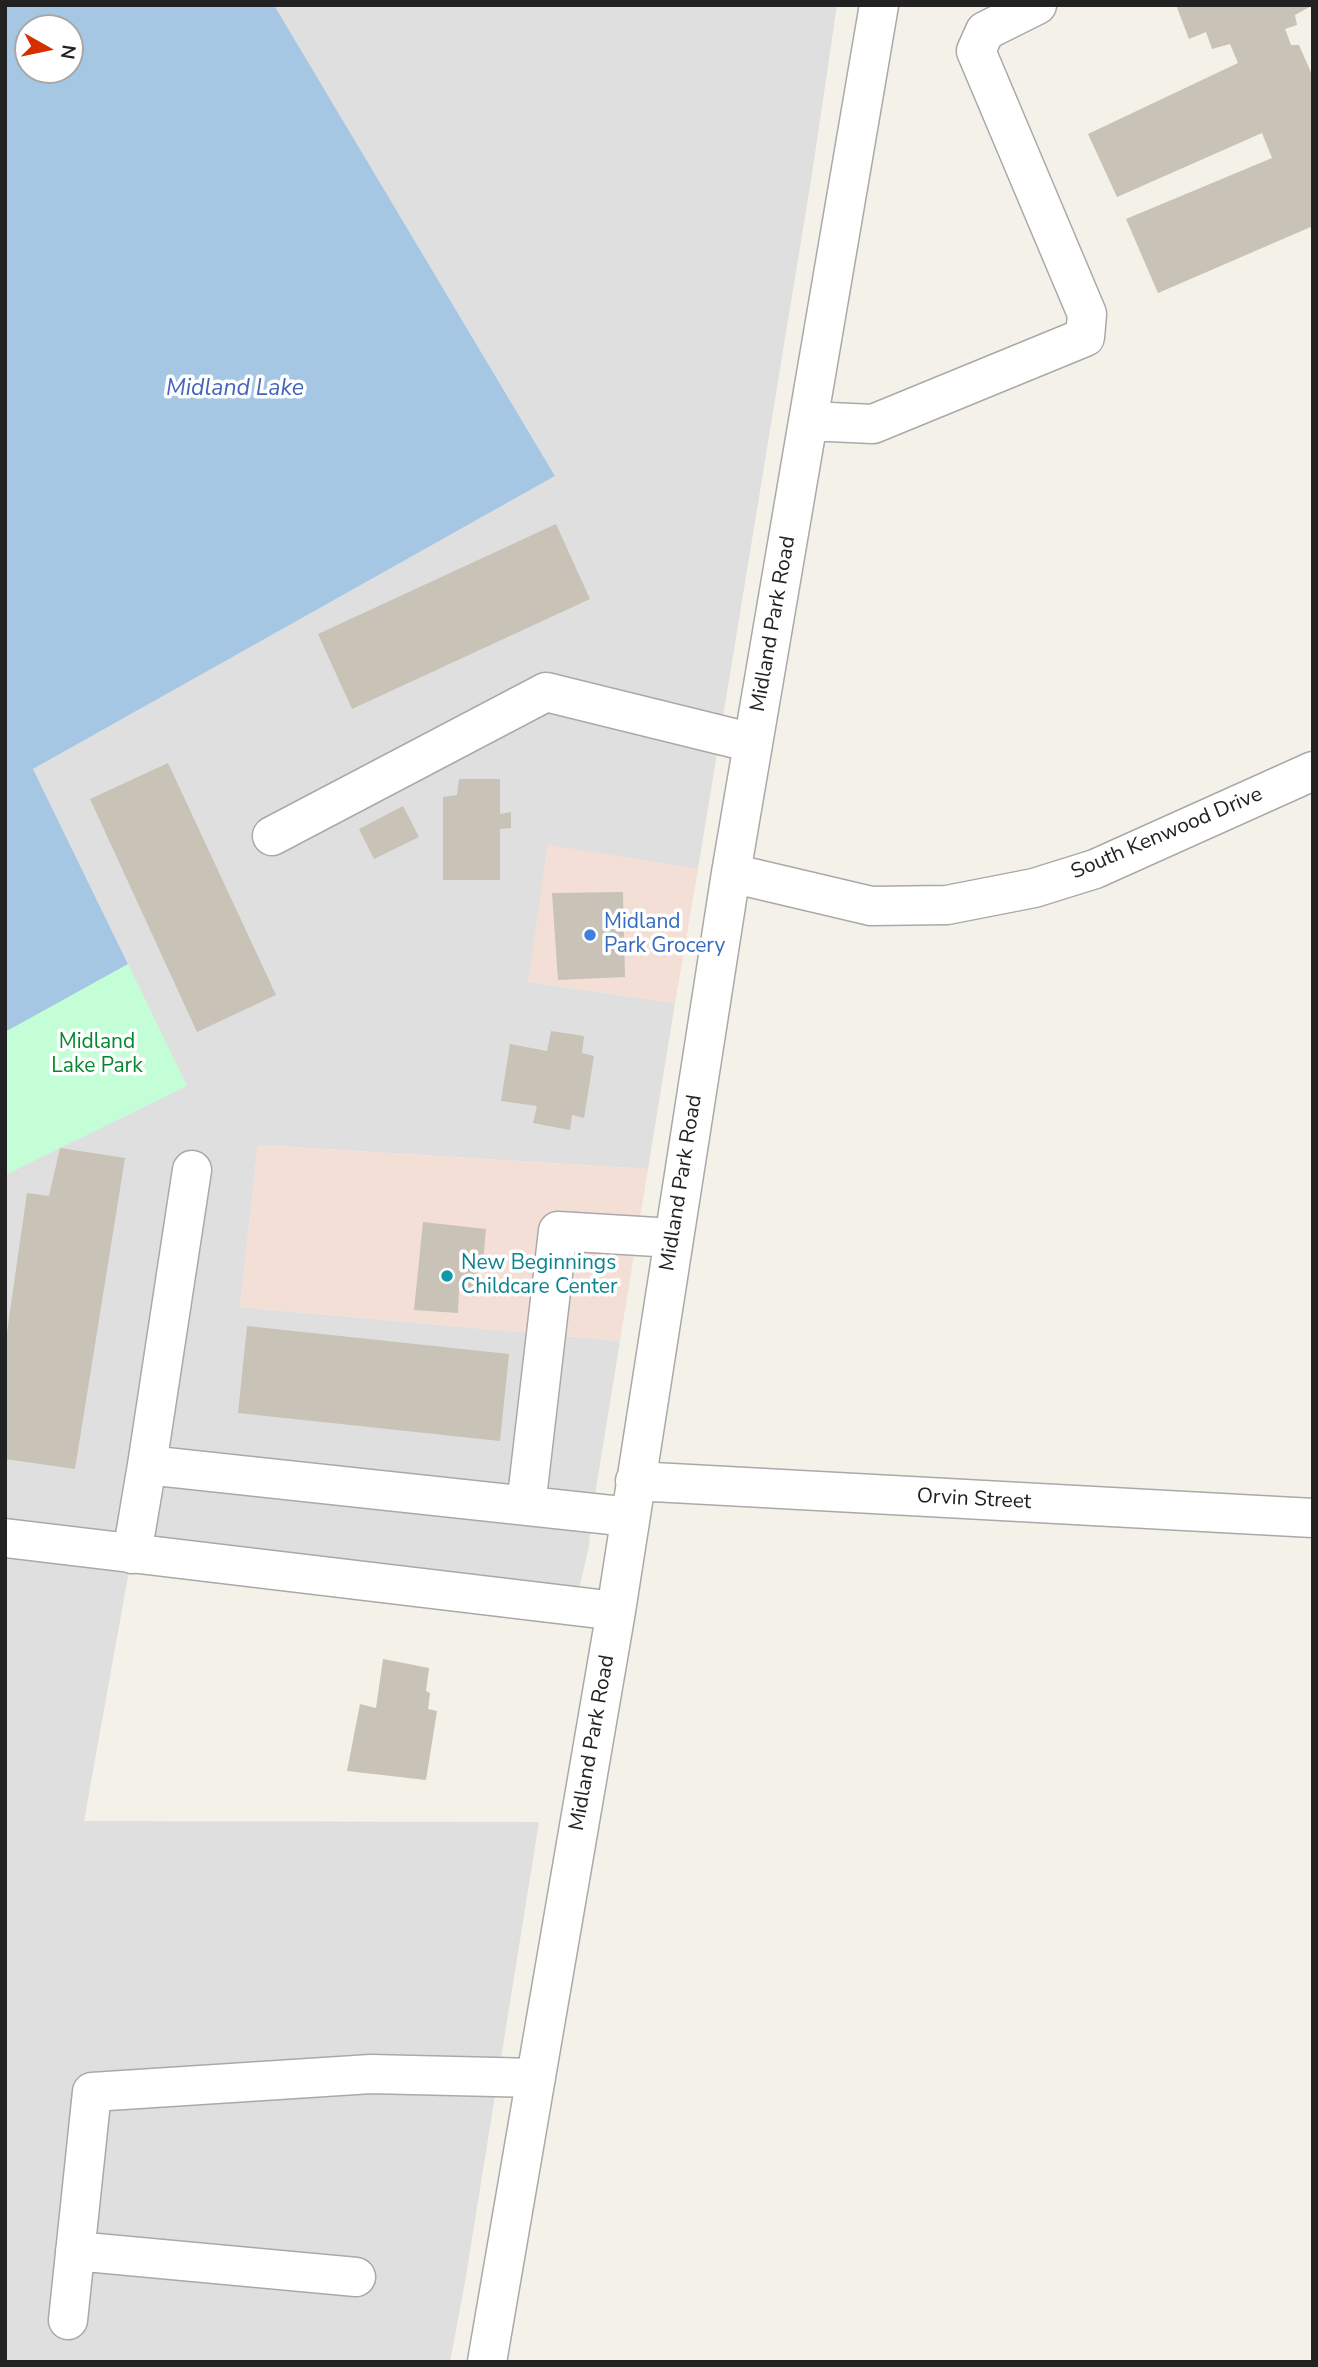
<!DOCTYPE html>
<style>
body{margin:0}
#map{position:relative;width:1318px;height:2367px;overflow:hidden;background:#f3f1e8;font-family:"Nunito Sans",sans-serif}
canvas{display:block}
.frame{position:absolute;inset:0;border:7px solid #222;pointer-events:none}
.north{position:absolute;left:14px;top:14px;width:70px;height:70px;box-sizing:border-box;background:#fff;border:2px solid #a7a7a7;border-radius:50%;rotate:99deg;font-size:19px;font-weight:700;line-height:28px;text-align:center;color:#222}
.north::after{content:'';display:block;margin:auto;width:24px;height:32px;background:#d43000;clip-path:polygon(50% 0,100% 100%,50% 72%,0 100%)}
</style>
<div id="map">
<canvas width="1318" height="2367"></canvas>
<div class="frame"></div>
<div class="north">N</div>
</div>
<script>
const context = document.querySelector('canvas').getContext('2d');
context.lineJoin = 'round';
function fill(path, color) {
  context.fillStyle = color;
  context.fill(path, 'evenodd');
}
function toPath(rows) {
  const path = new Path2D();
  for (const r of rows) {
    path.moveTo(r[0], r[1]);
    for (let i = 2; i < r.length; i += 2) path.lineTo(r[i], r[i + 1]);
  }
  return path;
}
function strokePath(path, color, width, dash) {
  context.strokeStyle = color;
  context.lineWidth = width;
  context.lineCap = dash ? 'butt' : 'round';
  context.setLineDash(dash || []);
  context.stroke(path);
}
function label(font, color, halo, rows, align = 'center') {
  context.font = font + ' "Nunito Sans",sans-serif';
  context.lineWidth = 7;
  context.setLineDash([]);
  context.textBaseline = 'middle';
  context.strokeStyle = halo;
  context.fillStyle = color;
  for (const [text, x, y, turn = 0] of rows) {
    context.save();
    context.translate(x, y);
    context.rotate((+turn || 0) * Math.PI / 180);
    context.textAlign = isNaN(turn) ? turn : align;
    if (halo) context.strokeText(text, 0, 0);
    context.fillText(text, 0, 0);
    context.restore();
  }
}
const residential = toPath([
 [274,5,837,5,812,174,698,869,548,846,529,982,675,1003,648,1169,258,1145,240,1307,620,1341,592,1513,589,1546,575,1607,132,1554,84,1821,539,1822,465,2282,450,2362,5,2362,5,1032,128,964,33,769,555,476]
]);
const commercial = toPath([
 [548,845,698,869,675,1003,528,982],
 [258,1145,648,1169,620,1341,240,1307]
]);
const park = toPath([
 [128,964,187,1086,5,1175,5,1029]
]);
const water = toPath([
 [5,5,274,5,555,476,33,769,128,964,5,1032],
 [28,28,70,28,70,70,28,70]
]);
const building = toPath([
 [1176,5,1313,5,1295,15,1297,25,1285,29,1291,45,1299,45,1313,77,1313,226,1158,293,1126,219,1272,158,1262,133,1117,197,1088,134,1238,63,1230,44,1212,49,1206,32,1189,39],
 [556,524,590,599,352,709,318,634],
 [168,763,276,995,197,1032,90,799],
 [459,779,500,779,500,814,511,812,511,828,500,829,500,880,443,880,443,797,457,795],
 [403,806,419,837,374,859,359,829],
 [623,892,625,977,558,980,552,893],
 [551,1031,584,1036,582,1053,594,1056,584,1118,572,1115,570,1130,533,1123,537,1106,501,1101,510,1044,547,1051],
 [60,1148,125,1158,75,1469,5,1459,5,1346,27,1193,49,1196],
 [423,1222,486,1229,483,1262,478,1262,476,1289,459,1289,458,1313,414,1310],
 [247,1326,509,1354,500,1441,238,1413],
 [383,1659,429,1668,426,1691,430,1693,428,1709,437,1711,426,1780,347,1771,360,1704,376,1708]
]);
const minor = toPath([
 [808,421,873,424,1085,337,1087,314,976,51,985,31,1037,5],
 [272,836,546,692,753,743],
 [731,873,871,906,947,905,1034,888,1095,869,1313,771],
 [147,1465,192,1170],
 [635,1481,1313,1518],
 [526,1506,558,1231,673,1238],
 [5,1538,616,1611],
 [132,1554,147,1465,630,1517],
 [75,2251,356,2277],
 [68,2320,92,2092,371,2074,536,2078],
 [487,2362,616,1611,731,873,879,5]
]);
const markers = [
 [590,935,7,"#3f7fe0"],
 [447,1276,7,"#0f9aa8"]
];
const streetNames = [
 ["Midland Park Road",774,624,-80],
 ["South Kenwood Drive",1167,834,-23],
 ["Midland Park Road",682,1183,-81],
 ["Orvin Street",974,1500,3],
 ["Midland Park Road",593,1743,-80]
];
const shopNames = [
 ["Midland",604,923],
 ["Park Grocery",604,947]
];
const parkNames = [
 ["Midland",97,1043],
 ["Lake Park",97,1067]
];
const cultureNames = [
 ["New Beginnings",461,1264],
 ["Childcare Center",461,1288]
];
const waterNames = [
 ["Midland Lake",235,389]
];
fill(residential, '#e0dfdf');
fill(commercial, '#f4dfd7');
fill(park, '#c4fed6');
fill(water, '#a6c7e3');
fill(building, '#c8c2b7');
strokePath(minor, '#a9a9a9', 41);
strokePath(minor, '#fff', 38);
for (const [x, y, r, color] of markers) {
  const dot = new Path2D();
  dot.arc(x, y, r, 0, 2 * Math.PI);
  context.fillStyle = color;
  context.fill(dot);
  strokePath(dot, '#fff', 2.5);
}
label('21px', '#222', '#fff', streetNames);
label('21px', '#366cbe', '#fff', shopNames, 'left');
label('21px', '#04872d', '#fff', parkNames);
label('21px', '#0d838f', '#fff', cultureNames, 'left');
label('italic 23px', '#4565bb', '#fff', waterNames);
</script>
